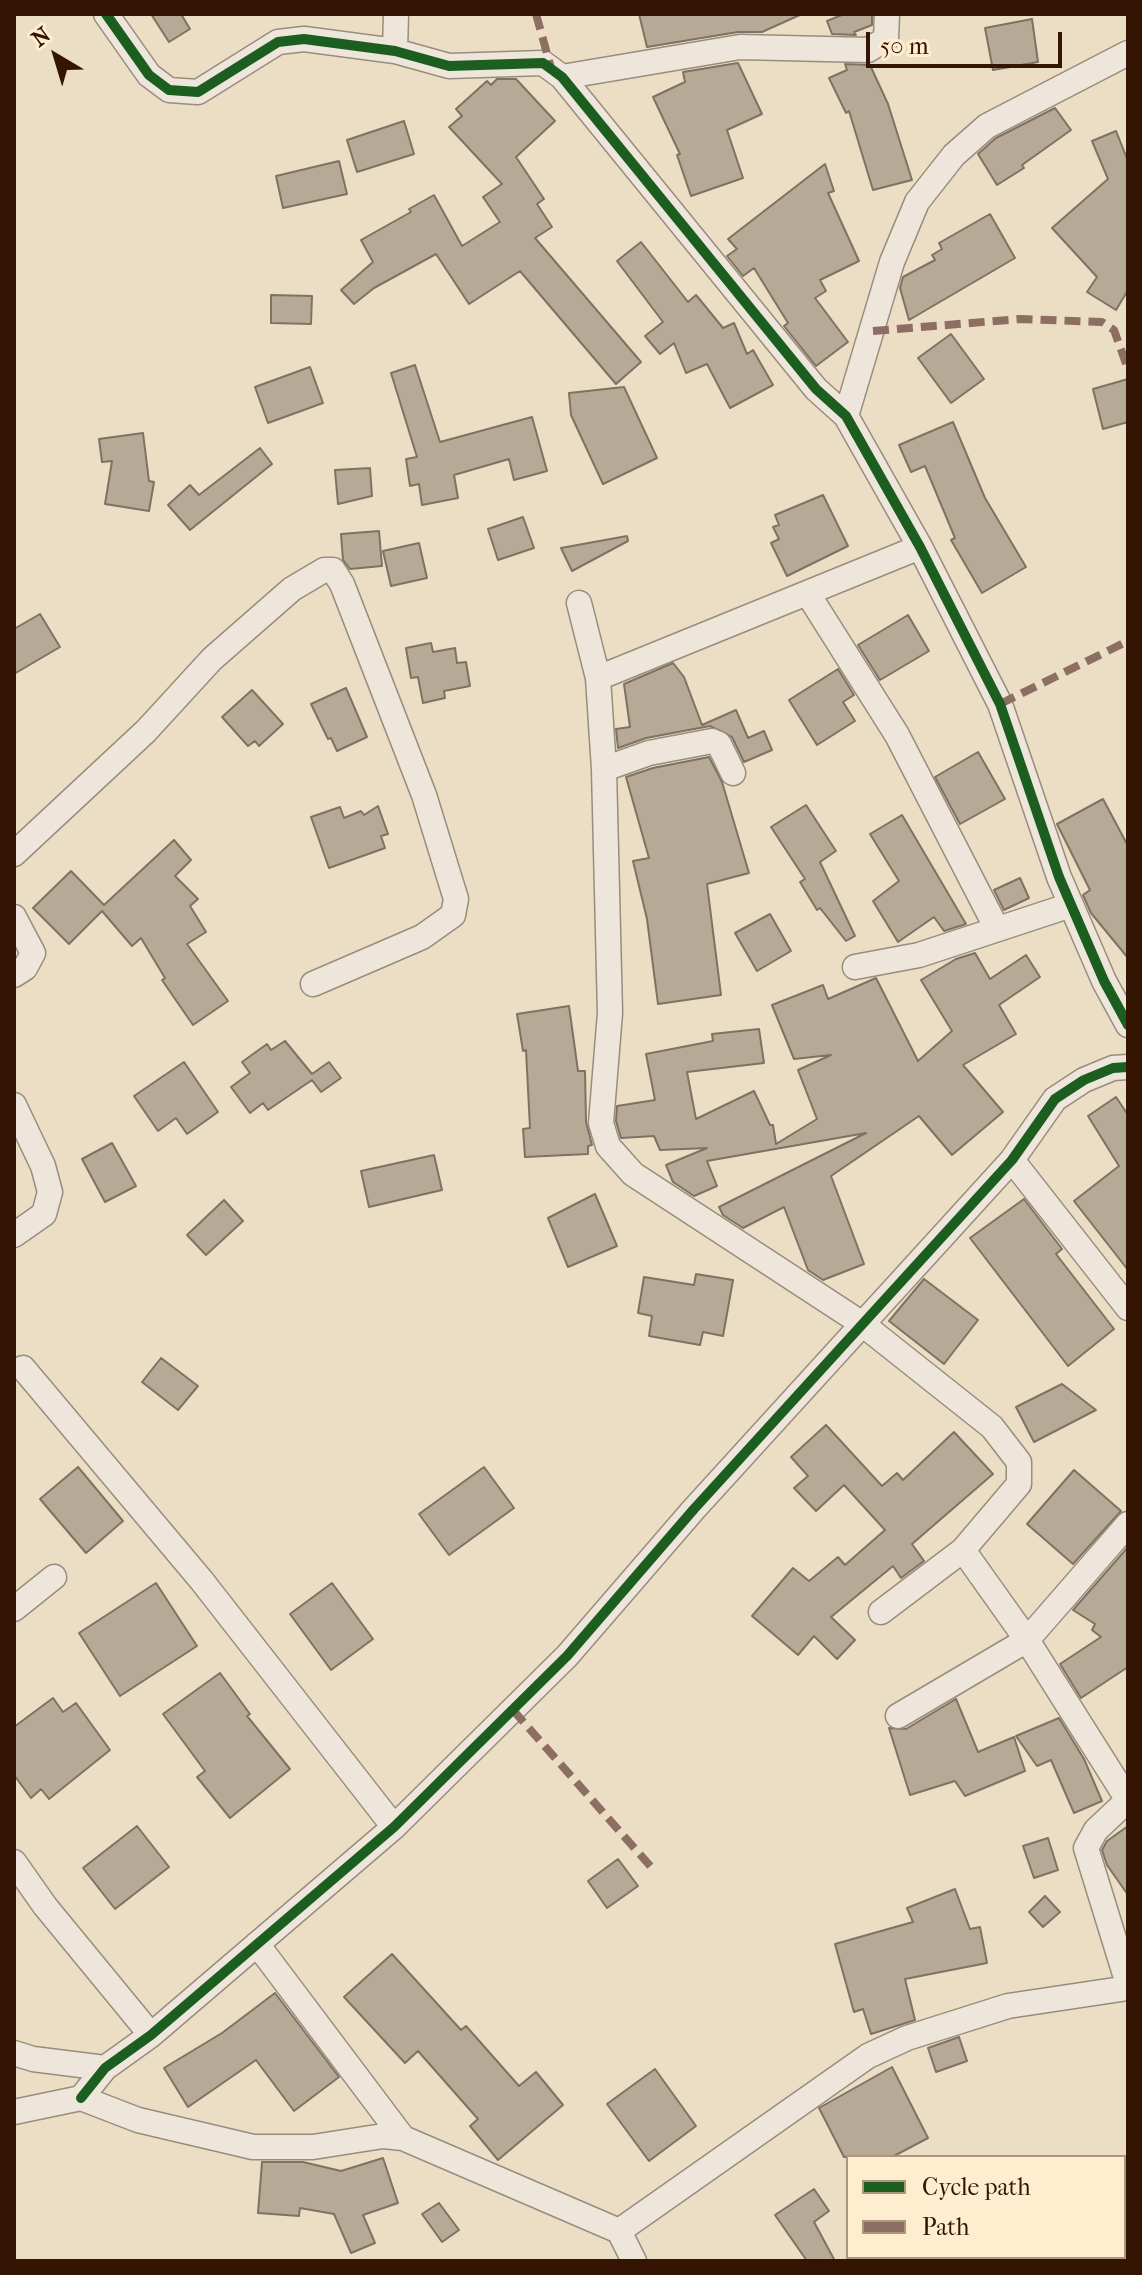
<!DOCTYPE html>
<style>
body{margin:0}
#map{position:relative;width:1142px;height:2275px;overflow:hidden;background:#ecdec4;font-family:"IM FELL French Canon",serif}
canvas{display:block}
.frame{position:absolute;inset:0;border:16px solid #341403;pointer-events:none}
.legend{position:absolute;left:846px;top:2155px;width:280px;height:104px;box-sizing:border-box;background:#feedce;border:2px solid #ad967d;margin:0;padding:10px 14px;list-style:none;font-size:24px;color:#341403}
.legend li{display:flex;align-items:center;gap:16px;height:40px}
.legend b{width:40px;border:2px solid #ad967d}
.north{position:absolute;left:16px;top:16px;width:80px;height:80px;-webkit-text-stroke:6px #feedce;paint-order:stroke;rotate:322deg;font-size:22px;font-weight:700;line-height:32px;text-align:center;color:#341403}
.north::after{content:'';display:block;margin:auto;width:28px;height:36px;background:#341403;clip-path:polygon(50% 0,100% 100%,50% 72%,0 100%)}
.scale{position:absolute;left:866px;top:32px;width:196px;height:36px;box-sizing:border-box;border:4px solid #341403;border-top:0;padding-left:10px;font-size:24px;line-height:28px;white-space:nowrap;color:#341403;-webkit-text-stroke:6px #feedce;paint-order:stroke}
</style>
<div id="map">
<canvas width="1142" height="2275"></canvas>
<div class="frame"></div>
<ul class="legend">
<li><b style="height:10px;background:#1b5e20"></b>Cycle path</li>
<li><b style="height:10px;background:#8d6e63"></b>Path</li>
</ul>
<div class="north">N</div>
<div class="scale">50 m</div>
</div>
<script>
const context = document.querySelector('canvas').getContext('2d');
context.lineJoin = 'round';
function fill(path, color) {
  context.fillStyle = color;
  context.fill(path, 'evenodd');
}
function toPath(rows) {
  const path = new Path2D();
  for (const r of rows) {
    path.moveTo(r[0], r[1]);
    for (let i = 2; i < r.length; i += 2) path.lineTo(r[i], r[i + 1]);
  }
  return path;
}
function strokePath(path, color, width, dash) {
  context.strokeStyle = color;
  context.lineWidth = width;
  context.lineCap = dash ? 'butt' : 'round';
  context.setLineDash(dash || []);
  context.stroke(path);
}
const building = toPath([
 [151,14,181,14,190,29,169,42,151,14],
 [639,14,802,14,762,32,738,32,647,47,639,14],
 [844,14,872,14,872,25,854,32,856,35,832,34,827,21,844,14],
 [1032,19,1038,62,993,70,985,28,1032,19],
 [738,63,762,114,727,130,743,178,691,196,677,155,680,154,653,97,685,82,683,72,738,63],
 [845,64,870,65,888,104,912,180,873,190,849,111,846,113,829,78,847,70,845,64],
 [497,79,516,79,555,121,516,157,544,199,537,204,552,227,535,238,641,362,616,384,520,271,469,304,436,254,374,288,354,304,341,290,373,262,361,240,411,212,409,209,434,195,462,246,500,222,483,197,502,184,449,127,462,116,456,109,487,81,491,85,497,79],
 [1055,108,1071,130,1022,165,1024,168,997,185,978,154,996,138,1055,108],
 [404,121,414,154,357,172,347,140,404,121],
 [1116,131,1128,161,1128,290,1116,310,1087,292,1097,277,1052,228,1108,179,1092,141,1116,131],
 [339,161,347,194,283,208,276,176,339,161],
 [825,164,834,191,828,193,859,261,820,280,826,291,815,298,848,342,816,366,784,326,788,323,754,268,743,276,727,256,737,249,728,239,825,164],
 [990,214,1015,258,909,320,900,288,903,277,935,260,932,255,942,249,939,243,990,214],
 [641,242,688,302,696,295,723,328,734,323,747,354,753,350,773,385,730,408,707,364,686,373,674,343,660,354,645,336,663,322,617,261,641,242],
 [271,295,312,296,311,324,271,323,271,295],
 [951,334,984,379,951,403,918,358,951,334],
 [415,365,440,442,532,417,547,471,514,480,509,459,454,475,458,498,422,505,419,484,410,486,406,459,417,457,391,373,415,365],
 [310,367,323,403,268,423,255,387,310,367],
 [1128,379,1128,422,1103,429,1093,389,1128,379],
 [624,387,657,458,603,484,571,415,569,393,624,387],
 [953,422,985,498,1026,567,982,593,951,540,955,538,925,466,911,472,899,445,953,422],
 [143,433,149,481,154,482,149,511,105,504,112,461,102,462,99,439,143,433],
 [260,448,272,464,190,530,168,505,190,485,199,495,260,448],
 [370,468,372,496,338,504,335,470,370,468],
 [823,495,848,546,787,576,771,543,779,539,773,527,779,525,775,515,823,495],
 [523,517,534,548,498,560,488,529,523,517],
 [379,531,382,566,350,569,343,560,341,534,379,531],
 [627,536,628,541,572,571,561,548,627,536],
 [419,543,427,578,391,586,383,551,419,543],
 [40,614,60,647,14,674,14,629,40,614],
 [908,615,929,651,880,680,858,645,908,615],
 [431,643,433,652,455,648,457,663,466,662,470,686,444,691,445,698,423,703,418,677,411,678,406,648,431,643],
 [673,663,684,677,702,725,736,710,748,738,764,731,772,750,744,762,732,737,710,726,646,738,618,748,616,729,630,727,624,684,673,663],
 [838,669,854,695,843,702,855,721,817,745,789,700,838,669],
 [346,688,367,737,337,751,331,738,328,739,311,704,346,688],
 [252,690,283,724,259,746,255,741,248,746,222,717,252,690],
 [978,752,1005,799,960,824,935,777,978,752],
 [709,757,722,782,749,873,707,884,721,995,658,1004,647,919,633,861,649,858,626,777,653,768,709,757],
 [1103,799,1128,846,1128,958,1091,913,1083,895,1090,890,1057,824,1103,799],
 [806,805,836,851,820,862,855,936,846,941,820,908,817,910,800,882,805,879,771,827,806,805],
 [378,806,388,834,381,836,385,848,329,868,311,817,340,807,344,818,361,811,364,815,378,806],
 [902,815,966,924,944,931,934,917,898,942,873,901,899,881,870,834,902,815],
 [174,840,191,860,175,876,198,899,190,906,206,932,187,944,228,1001,193,1025,162,980,165,978,141,938,132,946,102,911,69,944,33,908,71,871,104,905,174,840],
 [1020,878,1029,898,1004,910,994,890,1020,878],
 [770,914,791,951,757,971,735,933,770,914],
 [975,953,990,979,1026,955,1040,977,999,1005,1016,1034,963,1065,1003,1112,952,1155,919,1116,831,1176,864,1264,823,1280,808,1270,784,1207,743,1228,723,1215,719,1207,866,1133,707,1161,717,1186,694,1196,673,1182,666,1165,707,1148,660,1150,654,1136,621,1138,616,1121,617,1106,655,1100,646,1054,713,1041,712,1034,759,1029,764,1063,687,1072,696,1119,754,1091,770,1125,773,1125,776,1144,817,1119,798,1070,831,1055,794,1059,772,1005,823,985,828,999,876,978,918,1061,952,1031,921,980,956,959,975,953],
 [569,1006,578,1071,585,1071,586,1122,592,1145,588,1146,588,1154,525,1157,523,1129,530,1128,526,1050,523,1051,517,1014,569,1006],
 [285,1041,312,1074,329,1062,341,1078,321,1092,312,1080,268,1110,263,1103,250,1113,231,1087,250,1073,242,1062,267,1044,271,1050,285,1041],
 [184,1062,218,1112,187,1134,176,1118,158,1131,134,1096,184,1062],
 [1116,1097,1128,1115,1128,1270,1074,1201,1119,1166,1088,1116,1116,1097],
 [112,1143,136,1186,105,1202,82,1159,112,1143],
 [434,1155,442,1190,369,1207,361,1171,434,1155],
 [595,1194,617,1246,568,1267,548,1218,595,1194],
 [1024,1199,1062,1249,1056,1254,1114,1329,1068,1366,970,1238,1024,1199],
 [224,1200,243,1221,206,1255,187,1235,224,1200],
 [696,1274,733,1280,723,1336,703,1332,700,1345,649,1336,652,1316,638,1313,644,1277,694,1285,696,1274],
 [924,1279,978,1320,944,1364,889,1321,924,1279],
 [161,1358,198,1386,178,1410,142,1382,161,1358],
 [1062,1384,1096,1410,1034,1442,1016,1407,1062,1384],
 [826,1425,882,1486,897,1473,903,1480,954,1432,993,1474,912,1544,924,1561,901,1578,893,1566,831,1617,855,1640,837,1659,814,1636,798,1655,752,1616,793,1568,809,1581,838,1557,845,1565,885,1530,844,1485,816,1511,794,1488,808,1476,791,1457,826,1425],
 [78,1467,123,1521,86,1553,40,1499,78,1467],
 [484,1467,514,1508,449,1555,419,1514,484,1467],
 [1074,1470,1121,1511,1073,1564,1027,1524,1074,1470],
 [1128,1547,1128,1667,1081,1698,1060,1664,1101,1637,1092,1630,1095,1624,1073,1610,1128,1547],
 [156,1583,197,1646,120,1696,79,1633,156,1583],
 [332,1583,373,1639,331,1670,290,1614,332,1583],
 [220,1673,250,1714,247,1716,290,1769,230,1818,197,1777,205,1771,163,1714,220,1673],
 [53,1698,63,1712,76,1703,110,1750,49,1799,41,1789,31,1798,14,1775,14,1727,53,1698],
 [956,1699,978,1752,1014,1737,1025,1771,965,1796,955,1781,910,1795,889,1728,906,1729,956,1699],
 [1059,1718,1084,1759,1102,1801,1074,1813,1051,1760,1037,1766,1016,1736,1059,1718],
 [137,1826,169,1867,115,1909,83,1868,137,1826],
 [1128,1826,1128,1895,1107,1865,1102,1850,1107,1841,1128,1826],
 [1048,1838,1058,1870,1034,1878,1023,1846,1048,1838],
 [618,1859,638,1886,607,1908,588,1881,618,1859],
 [955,1889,970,1929,980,1927,987,1963,905,1979,915,2020,871,2034,863,2009,854,2012,835,1944,913,1922,907,1908,955,1889],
 [1045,1896,1060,1912,1043,1927,1029,1912,1045,1896],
 [392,1954,461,2030,466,2026,519,2086,536,2072,563,2105,498,2160,470,2126,478,2119,418,2051,405,2063,344,1997,392,1954],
 [275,1993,339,2077,294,2111,256,2060,188,2107,164,2068,222,2033,275,1993],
 [959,2037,967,2061,936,2072,928,2048,959,2037],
 [892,2067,928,2138,892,2157,844,2157,819,2108,892,2067],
 [655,2069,696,2126,649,2161,607,2104,655,2069],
 [383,2158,398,2203,363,2215,375,2243,351,2253,334,2214,300,2208,299,2216,258,2213,262,2162,303,2162,341,2171,383,2158],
 [814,2189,829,2211,814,2222,835,2261,807,2261,775,2215,814,2189],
 [439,2203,459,2230,442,2242,422,2214,439,2203]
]);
const minor = toPath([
 [106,14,149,75,169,90,198,92,278,42,304,39,395,51,449,66,543,63,562,77,816,389,846,416,920,547,1000,704,1059,877,1104,981,1128,1025],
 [395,51,396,14],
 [562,77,740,47,868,50,886,39,887,14],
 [846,416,892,262,917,202,954,155,987,126,1128,53],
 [808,594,897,735,996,927],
 [579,603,598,678,604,769,610,1013,601,1123,608,1146,633,1174,861,1323,992,1427,1019,1462,1019,1484,963,1550,881,1612],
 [598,678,920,547],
 [604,769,649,753,712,741,719,744,733,773],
 [14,854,146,731,212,659,292,589,324,570,333,570,342,584,424,795,456,899,453,915,422,937,313,984],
 [14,917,33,953,25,968,14,975],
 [855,967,919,955,1071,905],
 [14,1105,43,1166,50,1192,44,1214,14,1235],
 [1012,1160,1128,1308],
 [23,1368,202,1581,394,1827],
 [963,1550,1027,1640,1128,1800],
 [14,1609,54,1577],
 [898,1716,1027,1640,1128,1524],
 [1128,1800,1096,1830,1086,1848,1128,1984],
 [14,1862,45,1906,151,2035],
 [257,1944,403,2138],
 [14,2053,33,2059,105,2068],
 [81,2098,105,2068,151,2035,394,1827,567,1656,694,1509,1012,1160,1055,1099,1084,1080,1113,1068,1128,1067],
 [14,2112,81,2098,138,2120,253,2147,313,2147,383,2136,403,2138,619,2231],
 [619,2231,868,2056,907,2038,1008,2006,1128,1988],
 [619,2231,634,2261]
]);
const quiet = toPath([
 [536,14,551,68],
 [873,331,1020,319,1102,322,1114,330,1128,369],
 [1000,704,1128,641],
 [513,1710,651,1867]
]);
const cycleway = toPath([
 [106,14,149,75,169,90,198,92,278,42,304,39,395,51,449,66,543,63,562,77,816,389,846,416,920,547,1000,704,1059,877,1104,981,1128,1025],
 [81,2098,105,2068,151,2035,394,1827,567,1656,694,1509,1012,1160,1055,1099,1084,1080,1113,1068,1128,1067]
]);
fill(building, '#b6aa97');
strokePath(building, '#7e7263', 2);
strokePath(minor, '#988d7c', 27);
strokePath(minor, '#eee6da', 24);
strokePath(quiet, '#8d6e63', 8, [16, 8]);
strokePath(cycleway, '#1b5e20', 10);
</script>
